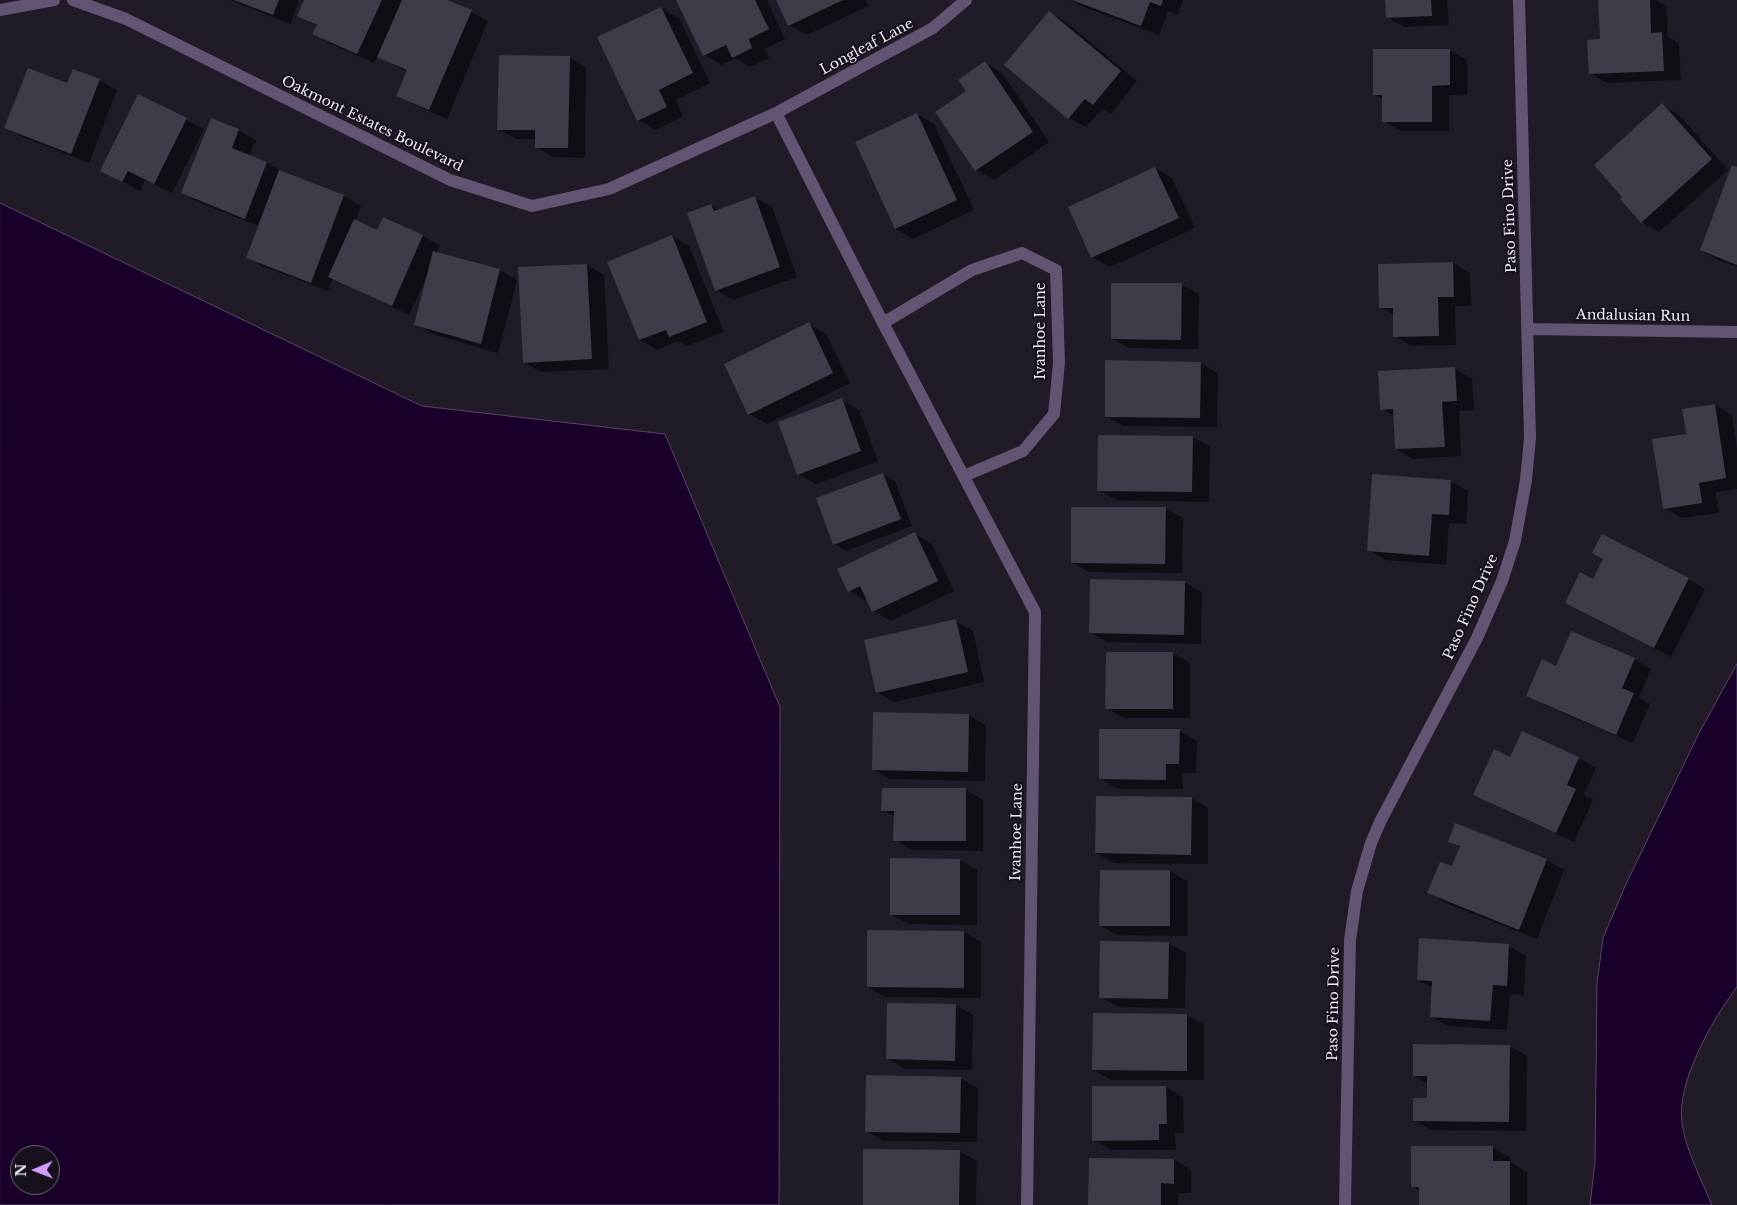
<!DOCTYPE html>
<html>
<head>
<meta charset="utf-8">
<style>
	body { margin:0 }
	#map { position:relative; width:1737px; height:1205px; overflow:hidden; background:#211a27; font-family:"Libre Baskerville",serif }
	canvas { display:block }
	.north { position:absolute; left:10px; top:1145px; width:50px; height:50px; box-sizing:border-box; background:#17111d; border:1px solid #6d6873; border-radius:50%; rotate:269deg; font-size:14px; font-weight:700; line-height:20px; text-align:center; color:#efebf4 }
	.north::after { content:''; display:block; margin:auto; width:18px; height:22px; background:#d29dfd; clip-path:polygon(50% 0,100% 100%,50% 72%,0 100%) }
</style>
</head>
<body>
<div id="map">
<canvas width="1737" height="1205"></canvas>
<div class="north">N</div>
</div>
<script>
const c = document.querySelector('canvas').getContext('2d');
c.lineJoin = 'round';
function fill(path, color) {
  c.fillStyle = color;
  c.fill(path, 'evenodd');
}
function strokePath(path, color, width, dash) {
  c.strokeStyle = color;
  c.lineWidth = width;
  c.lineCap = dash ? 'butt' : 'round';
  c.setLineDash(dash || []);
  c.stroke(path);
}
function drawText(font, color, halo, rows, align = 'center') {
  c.font = font + ' "Libre Baskerville",serif';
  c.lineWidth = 4;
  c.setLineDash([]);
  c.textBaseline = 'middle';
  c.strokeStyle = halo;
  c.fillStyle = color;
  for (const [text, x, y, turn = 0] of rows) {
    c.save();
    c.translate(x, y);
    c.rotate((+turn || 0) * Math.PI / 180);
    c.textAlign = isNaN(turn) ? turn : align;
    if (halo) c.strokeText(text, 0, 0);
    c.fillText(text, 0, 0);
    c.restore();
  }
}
const water = new Path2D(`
	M 0,203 L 422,406 L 665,434 L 780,707 L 779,1205 L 0,1205 ZM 20,1155 L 50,1155 L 50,1185 L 20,1185 Z
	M 1737,664 L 1737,987 C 1713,1018 1676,1083 1682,1123 C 1686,1151 1701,1179 1712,1205 L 1590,1205 L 1595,1162 L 1597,983 L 1603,938 L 1626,884 L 1698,735 Z`);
const shadow = new Path2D(`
	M 231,0 L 299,0 L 291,24 L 239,4 Z
	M 305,0 L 444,0 L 471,12 L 488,21 L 447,119 L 415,105 L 398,95 L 408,72 L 378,56 L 374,63 L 331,44 L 314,34 L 317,26 L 298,16 Z
	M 678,0 L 767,0 L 785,39 L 765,49 L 769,58 L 750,67 L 735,58 L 722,65 L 704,55 Z
	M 778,0 L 866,0 L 868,6 L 807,35 L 789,25 Z
	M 1071,0 L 1183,0 L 1178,15 L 1168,11 L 1159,35 L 1081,6 Z
	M 1386,0 L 1447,0 L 1449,25 L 1404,27 L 1387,17 Z
	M 1600,0 L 1656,0 L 1666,6 L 1668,37 L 1679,43 L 1681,80 L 1607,83 L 1590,73 L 1602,40 Z
	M 661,8 L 679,18 L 710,83 L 676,100 L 683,117 L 655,130 L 638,120 Z
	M 1049,12 L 1066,22 L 1137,81 L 1111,114 L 1102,109 L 1086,127 L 1069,118 Z
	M 1450,50 L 1467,60 L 1467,95 L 1449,95 L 1449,131 L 1401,131 L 1384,121 L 1383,99 L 1374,94 Z
	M 569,57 L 586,67 L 585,158 L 553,157 L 536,147 L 536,139 L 516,139 L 498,129 Z
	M 985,63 L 1002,73 L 1049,142 L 994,180 L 976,170 L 967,91 Z
	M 99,80 L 117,90 L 89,163 L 23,137 L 6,128 L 68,85 Z
	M 139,96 L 204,129 L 172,193 L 145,180 L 140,191 L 119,180 Z
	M 1662,105 L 1679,115 L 1728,170 L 1659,232 L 1642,222 L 1621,199 Z
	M 917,114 L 934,124 L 974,210 L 913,239 L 896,229 Z
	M 238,130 L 256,140 L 249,156 L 267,163 L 285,173 L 344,196 L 361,206 L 355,221 L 378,232 L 383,219 L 423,236 L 440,246 L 437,253 L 500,270 L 517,280 L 498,353 L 433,334 L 416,324 L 427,278 L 426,278 L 409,315 L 333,278 L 328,291 L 264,267 L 247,257 L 259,226 L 200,203 L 182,193 Z
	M 1155,168 L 1172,178 L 1195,228 L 1110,267 L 1092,257 Z
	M 1737,169 L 1737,267 L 1718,260 L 1701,250 Z
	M 754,197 L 772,207 L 797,277 L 733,300 L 716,290 L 711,205 L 719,210 Z
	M 672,236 L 689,246 L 724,332 L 687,346 L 678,341 L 657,350 L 640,340 Z
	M 1453,263 L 1470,273 L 1471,306 L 1455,306 L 1456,345 L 1412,346 L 1395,336 L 1394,315 L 1381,307 Z
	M 587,265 L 604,275 L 609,369 L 541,372 L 524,362 Z
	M 1182,285 L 1199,294 L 1198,349 L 1129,348 L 1112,338 Z
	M 809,324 L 826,334 L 850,383 L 767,424 L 749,414 Z
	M 1200,363 L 1218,373 L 1217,427 L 1123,426 L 1106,416 Z
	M 1455,369 L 1472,379 L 1474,410 L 1459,411 L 1461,456 L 1413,459 L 1396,449 L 1394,416 L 1382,409 Z
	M 842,400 L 859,410 L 878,461 L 816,484 L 798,474 Z
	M 1715,405 L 1732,415 L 1737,449 L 1737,489 L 1715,492 L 1719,513 L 1682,518 L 1664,508 L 1688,435 Z
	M 1099,436 L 1193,437 L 1210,447 L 1209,502 L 1116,500 L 1099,490 Z
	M 883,474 L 895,481 L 912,526 L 846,551 L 834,544 Z
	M 1450,481 L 1468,491 L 1466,524 L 1449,523 L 1446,565 L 1386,560 L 1368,550 Z
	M 1166,508 L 1183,518 L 1182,573 L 1089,572 L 1072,562 Z
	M 915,534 L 932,544 L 954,591 L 891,621 L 873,611 L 868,600 L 866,601 L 849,591 Z
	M 1688,579 L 1705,589 L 1671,657 L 1567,603 L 1594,580 Z
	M 1185,582 L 1202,592 L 1201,644 L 1107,642 L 1090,632 Z
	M 955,621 L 973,631 L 984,682 L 894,702 L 877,692 Z
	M 1173,653 L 1190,663 L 1190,718 L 1124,718 L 1107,708 Z
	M 1634,659 L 1651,669 L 1639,698 L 1650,704 L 1633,743 L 1545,705 L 1528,695 L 1557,667 Z
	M 968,715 L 986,725 L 985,781 L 890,779 L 873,769 Z
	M 1180,731 L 1197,741 L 1196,773 L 1182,773 L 1183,789 L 1118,789 L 1101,779 Z
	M 1522,733 L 1578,758 L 1596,768 L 1584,795 L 1593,800 L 1574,842 L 1492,804 L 1475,794 L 1510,758 Z
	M 966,790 L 983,800 L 983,851 L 912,850 L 895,840 L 895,817 L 883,810 Z
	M 1191,798 L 1208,808 L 1208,864 L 1114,863 L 1096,853 Z
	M 1450,841 L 1546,860 L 1564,870 L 1537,939 L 1446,903 L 1429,893 L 1453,868 L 1461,848 Z
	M 960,860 L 977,870 L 977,925 L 908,924 L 891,914 Z
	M 1170,871 L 1187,881 L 1187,936 L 1117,935 L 1100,925 Z
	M 869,931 L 964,932 L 981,942 L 981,998 L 885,997 L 868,987 Z
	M 1168,943 L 1186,953 L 1185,1008 L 1118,1007 L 1101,997 Z
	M 1509,946 L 1526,956 L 1524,995 L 1510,994 L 1507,1030 L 1448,1026 L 1431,1016 L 1433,988 L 1418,980 Z
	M 956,1005 L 973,1015 L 972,1070 L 905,1069 L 888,1059 Z
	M 1187,1015 L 1204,1025 L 1204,1080 L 1111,1080 L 1093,1070 Z
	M 1510,1046 L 1527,1056 L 1526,1131 L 1431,1130 L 1414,1120 L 1428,1100 L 1428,1084 L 1414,1076 Z
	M 961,1078 L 978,1088 L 977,1142 L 884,1141 L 866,1131 Z
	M 1166,1087 L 1183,1097 L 1184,1133 L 1175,1133 L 1176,1150 L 1111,1150 L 1094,1140 Z
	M 1492,1147 L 1510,1157 L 1510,1162 L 1527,1172 L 1527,1205 L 1420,1205 L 1420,1191 L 1412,1186 Z
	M 959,1151 L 977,1161 L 976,1205 L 864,1205 Z
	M 1091,1159 L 1174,1160 L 1191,1170 L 1191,1193 L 1178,1193 L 1178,1205 L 1090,1205 Z`);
const building = new Path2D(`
	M 234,0 L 279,0 L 273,15 Z
	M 304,0 L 382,0 L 357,54 L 312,34 L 317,25 L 297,16 Z
	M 402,0 L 447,0 L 472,10 L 429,110 L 396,96 L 407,70 L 377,57 Z
	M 676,0 L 755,0 L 769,29 L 749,39 L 752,48 L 732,58 L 726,45 L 703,56 Z
	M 776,0 L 843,0 L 788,26 Z
	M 1072,0 L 1163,0 L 1161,6 L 1150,2 L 1141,26 Z
	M 1385,0 L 1431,0 L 1432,16 L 1386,18 Z
	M 1598,0 L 1650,0 L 1651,33 L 1662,32 L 1664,71 L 1589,74 L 1587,40 L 1600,39 Z
	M 661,7 L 693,73 L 659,90 L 667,107 L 637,121 L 597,37 Z
	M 1049,11 L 1121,71 L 1093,105 L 1085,99 L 1068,119 L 1004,65 Z
	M 1373,49 L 1450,49 L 1450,85 L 1432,86 L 1432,122 L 1382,122 L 1382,95 L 1373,95 Z
	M 499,55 L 570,56 L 568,148 L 535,148 L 535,130 L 497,130 Z
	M 985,61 L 1033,132 L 975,171 L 935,112 L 966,91 L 958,80 Z
	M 28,68 L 67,83 L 73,69 L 100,79 L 71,154 L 4,128 Z
	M 138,94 L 187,118 L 154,184 L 128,171 L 122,182 L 100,171 Z
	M 1662,103 L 1712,159 L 1641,223 L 1620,199 L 1622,197 L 1594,165 Z
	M 917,113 L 957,200 L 895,229 L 855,142 Z
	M 211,118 L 239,129 L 232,148 L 267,162 L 245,219 L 181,193 Z
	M 1732,165 L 1737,167 L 1737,265 L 1700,250 Z
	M 1155,167 L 1179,218 L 1091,258 L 1068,207 Z
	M 279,170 L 344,195 L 311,283 L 246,258 Z
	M 755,196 L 780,267 L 715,291 L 687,213 L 711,204 L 714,211 Z
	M 383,217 L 423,235 L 392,306 L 328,277 L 354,219 L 377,230 Z
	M 672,235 L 707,322 L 669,337 L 666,330 L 639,340 L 607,262 Z
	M 433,251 L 500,269 L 481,344 L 414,325 Z
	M 1453,262 L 1454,297 L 1438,297 L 1439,336 L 1393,337 L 1393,308 L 1379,308 L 1378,264 Z
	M 587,264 L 592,359 L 523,363 L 518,267 Z
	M 1111,283 L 1182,283 L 1181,340 L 1111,339 Z
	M 809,322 L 833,373 L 748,415 L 724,364 Z
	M 1105,360 L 1201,362 L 1200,418 L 1105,417 Z
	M 1455,367 L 1457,401 L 1442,402 L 1445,447 L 1395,449 L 1393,409 L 1380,410 L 1378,371 Z
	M 842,398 L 861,451 L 797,475 L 778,422 Z
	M 1715,404 L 1726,478 L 1699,483 L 1702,503 L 1663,509 L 1652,439 L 1686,434 L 1682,409 Z
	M 1098,435 L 1193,436 L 1192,492 L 1097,491 Z
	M 883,473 L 901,519 L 833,545 L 816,498 Z
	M 1372,474 L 1451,480 L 1449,515 L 1432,514 L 1429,556 L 1367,551 Z
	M 1071,507 L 1166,507 L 1165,564 L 1071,563 Z
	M 915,532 L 938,581 L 872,612 L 860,586 L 848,592 L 837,569 Z
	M 1602,534 L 1689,578 L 1654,648 L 1565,603 L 1580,572 L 1593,579 L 1603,559 L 1592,553 Z
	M 1090,579 L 1185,581 L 1184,635 L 1089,633 Z
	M 956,619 L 968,672 L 876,693 L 864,640 Z
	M 1571,631 L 1635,658 L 1622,688 L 1634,693 L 1616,735 L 1526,696 L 1542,659 L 1556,666 Z
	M 1106,652 L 1173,652 L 1173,709 L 1105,709 Z
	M 873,712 L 969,714 L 968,772 L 872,770 Z
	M 1099,729 L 1180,729 L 1179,764 L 1166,764 L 1166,780 L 1099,779 Z
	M 1522,731 L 1579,757 L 1567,785 L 1576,789 L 1556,833 L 1473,795 L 1494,749 L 1510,757 Z
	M 882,788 L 966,788 L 966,841 L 893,841 L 894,811 L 881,811 Z
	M 1096,796 L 1192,797 L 1191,855 L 1095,853 Z
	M 1455,823 L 1547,859 L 1519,930 L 1427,893 L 1440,862 L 1452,866 L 1460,846 L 1448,842 Z
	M 890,858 L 960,859 L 960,915 L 890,915 Z
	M 1100,870 L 1170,870 L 1170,926 L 1099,926 Z
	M 867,930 L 964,931 L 964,988 L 867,987 Z
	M 1419,938 L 1509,944 L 1507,986 L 1493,985 L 1490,1021 L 1430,1017 L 1432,981 L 1417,980 Z
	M 1100,941 L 1169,942 L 1168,999 L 1099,998 Z
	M 887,1003 L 956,1004 L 955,1061 L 886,1059 Z
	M 1093,1013 L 1187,1014 L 1187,1071 L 1092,1070 Z
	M 1413,1044 L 1510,1045 L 1509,1122 L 1413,1121 L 1413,1098 L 1427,1098 L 1427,1076 L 1413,1076 Z
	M 866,1075 L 961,1077 L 960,1133 L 865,1132 Z
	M 1092,1086 L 1166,1086 L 1167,1124 L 1159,1124 L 1159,1140 L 1092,1141 Z
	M 1411,1146 L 1493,1146 L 1493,1161 L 1510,1161 L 1510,1205 L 1419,1205 L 1419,1187 L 1411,1187 Z
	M 863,1149 L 960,1150 L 959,1205 L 863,1205 Z
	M 1089,1158 L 1174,1159 L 1174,1184 L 1161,1183 L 1161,1205 L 1088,1205 Z`);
const minor = new Path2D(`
	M 73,0 L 126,19 L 450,180 L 532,206 L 609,189 L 776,113 L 933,28 L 966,0
	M 0,10 L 54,0
	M 776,113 L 883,323 L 1035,612 L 1027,1205
	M 883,323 L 972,270 L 1022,253 L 1056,270 L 1059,363 L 1054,414 L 1023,451 L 964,476
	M 1528,329 L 1737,332
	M 1345,1205 L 1350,940 L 1357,891 L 1371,843 L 1381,820 L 1477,638 L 1502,581 L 1515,541 L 1526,480 L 1530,438 L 1519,0`);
const streetNames = [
	["Longleaf Lane",867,47,-28],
	["Oakmont Estates Boulevard",372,124,26],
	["Paso Fino Drive",1510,216,-92],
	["Andalusian Run",1633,316,1],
	["Ivanhoe Lane",1041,331,-90],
	["Paso Fino Drive",1471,607,-66],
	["Ivanhoe Lane",1017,832,-89],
	["Paso Fino Drive",1334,1004,-89]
];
fill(water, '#19002a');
strokePath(water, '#594667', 1);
fill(shadow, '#0007');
fill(building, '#413a48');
strokePath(minor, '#645473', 12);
drawText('14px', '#efebf4', '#17111d', streetNames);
</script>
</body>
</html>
